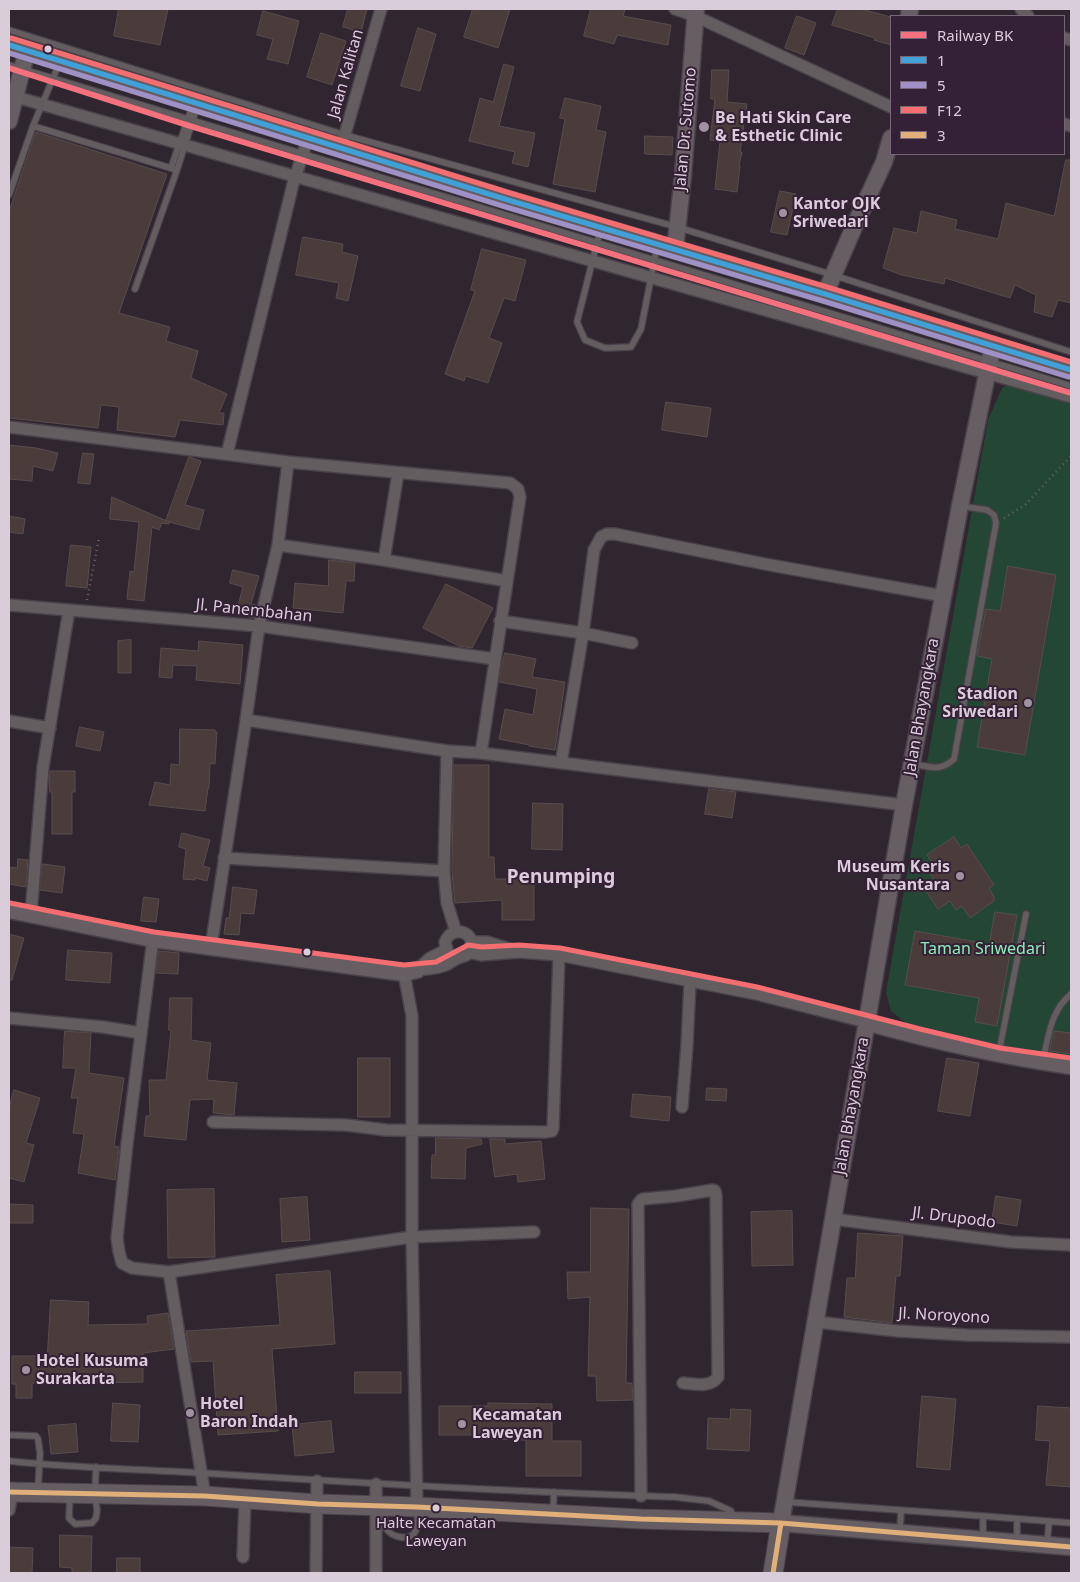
<!DOCTYPE html>
<html>
<head>
<meta charset="utf-8">
<style>
	body { margin:0 }
	#map { position:relative; width:1080px; height:1582px; overflow:hidden; background:#302630; font-family:"Noto Sans",sans-serif }
	canvas { display:block }
	.frame { position:absolute; inset:0; border:10px solid #dacdda; pointer-events:none }
	.legend { position:absolute; left:890px; top:15px; width:175px; height:140px; box-sizing:border-box; background:#352135; border:1px solid #767; margin:0; padding:6px 9px; list-style:none; font-size:15px; color:#dacdda }
	.legend li { display:flex; align-items:center; gap:10px; height:25px }
	.legend b { width:25px; border:1px solid #767 }
</style>
</head>
<body>
<div id="map">
<canvas width="1080" height="1582"></canvas>
<div class="frame"></div>
<ul class="legend">
<li><b style="height:6px;background:#f5717d"></b>Railway BK</li>
<li><b style="height:6px;background:#40a1d9"></b>1</li>
<li><b style="height:6px;background:#9f91c5"></b>5</li>
<li><b style="height:6px;background:#f46e71"></b>F12</li>
<li><b style="height:6px;background:#e1af79"></b>3</li>
</ul>
</div>
<script>
const c = document.querySelector('canvas').getContext('2d');
c.lineJoin = 'round';
function fill(path, color) {
  c.fillStyle = color;
  c.fill(path, 'evenodd');
}
function strokePath(path, color, width, dash) {
  c.strokeStyle = color;
  c.lineWidth = width;
  c.lineCap = dash ? 'butt' : 'round';
  c.setLineDash(dash || []);
  c.stroke(path);
}
function drawText(font, color, halo, rows, align = 'center') {
  c.font = font + ' "Noto Sans",sans-serif';
  c.lineWidth = 4;
  c.setLineDash([]);
  c.textBaseline = 'middle';
  c.strokeStyle = halo;
  c.fillStyle = color;
  for (const [text, x, y, turn = 0] of rows) {
    c.save();
    c.translate(x, y);
    c.rotate((+turn || 0) * Math.PI / 180);
    c.textAlign = isNaN(turn) ? turn : align;
    if (halo) c.strokeText(text, 0, 0);
    c.fillText(text, 0, 0);
    c.restore();
  }
}
const green = new Path2D(`
	M 1009,384 L 1071,403 L 1071,1056 L 1019,1050 L 906,1023 L 891,1011 L 886,992 L 988,420 L 1002,388 Z`);
const building = new Path2D(`
	M 119,9 L 168,9 L 160,45 L 114,36 Z
	M 348,9 L 367,9 L 361,32 L 343,27 Z
	M 473,9 L 510,9 L 498,48 L 464,37 Z
	M 591,9 L 625,9 L 623,16 L 671,25 L 668,45 L 617,35 L 614,44 L 584,36 Z
	M 838,9 L 861,9 L 891,17 L 891,45 L 874,40 L 875,38 L 832,25 Z
	M 263,11 L 299,21 L 288,64 L 267,59 L 273,39 L 257,35 Z
	M 797,16 L 816,23 L 804,55 L 785,48 Z
	M 418,28 L 436,34 L 420,91 L 401,86 Z
	M 321,33 L 346,41 L 332,85 L 307,77 Z
	M 504,64 L 514,67 L 499,126 L 535,133 L 528,167 L 512,163 L 515,152 L 469,141 L 480,98 L 493,102 Z
	M 712,70 L 729,70 L 727,102 L 747,104 L 740,152 L 742,152 L 739,166 L 740,166 L 737,192 L 715,189 L 720,141 L 710,140 L 715,99 L 711,99 Z
	M 565,98 L 601,106 L 596,130 L 606,132 L 595,192 L 553,184 L 565,119 L 560,118 Z
	M 36,132 L 167,174 L 119,313 L 170,327 L 166,341 L 198,351 L 191,378 L 227,394 L 219,413 L 224,413 L 223,425 L 180,420 L 175,437 L 117,430 L 119,407 L 101,405 L 98,428 L 9,418 L 9,212 Z
	M 645,136 L 673,137 L 672,155 L 645,154 Z
	M 1066,160 L 1071,160 L 1071,303 L 1058,300 L 1052,317 L 1034,312 L 1036,295 L 1015,285 L 1010,298 L 945,278 L 944,284 L 902,275 L 883,268 L 894,228 L 917,233 L 921,211 L 957,220 L 955,229 L 998,239 L 1006,203 L 1054,216 Z
	M 780,191 L 796,194 L 787,235 L 771,232 Z
	M 303,237 L 343,244 L 342,252 L 358,256 L 348,301 L 336,298 L 339,283 L 296,275 Z
	M 482,249 L 526,260 L 515,301 L 504,298 L 489,338 L 502,343 L 488,383 L 466,376 L 464,381 L 445,374 L 475,291 L 471,290 Z
	M 666,402 L 711,408 L 707,437 L 662,430 Z
	M 9,445 L 36,448 L 58,453 L 53,471 L 33,466 L 32,481 L 9,479 Z
	M 83,453 L 94,454 L 90,484 L 78,483 Z
	M 189,457 L 201,461 L 185,505 L 204,510 L 199,530 L 166,521 Z
	M 112,497 L 169,522 L 169,524 L 162,523 L 159,530 L 152,527 L 144,601 L 127,599 L 130,571 L 134,572 L 139,522 L 110,519 Z
	M 9,516 L 25,519 L 23,534 L 9,532 Z
	M 71,545 L 91,547 L 87,588 L 66,586 Z
	M 329,560 L 355,563 L 354,581 L 346,581 L 343,613 L 293,608 L 295,583 L 328,586 Z
	M 1008,566 L 1056,575 L 1025,755 L 977,747 L 992,659 L 977,656 L 986,609 L 1000,611 Z
	M 233,570 L 259,576 L 251,604 L 256,605 L 253,618 L 236,613 L 243,587 L 230,583 Z
	M 446,584 L 493,608 L 472,648 L 459,646 L 423,628 Z
	M 131,640 L 131,673 L 118,673 L 118,641 Z
	M 199,641 L 243,645 L 240,684 L 196,680 L 197,666 L 173,665 L 172,678 L 159,677 L 161,648 L 198,651 Z
	M 505,653 L 536,659 L 532,677 L 565,682 L 555,750 L 529,746 L 529,745 L 499,739 L 505,709 L 533,715 L 537,689 L 499,682 Z
	M 80,727 L 104,732 L 100,751 L 76,746 Z
	M 180,729 L 215,730 L 215,732 L 217,732 L 215,764 L 210,763 L 209,788 L 208,788 L 205,811 L 149,805 L 155,782 L 170,785 L 171,764 L 179,765 Z
	M 454,765 L 489,765 L 489,857 L 494,857 L 495,879 L 534,879 L 534,920 L 502,920 L 502,900 L 455,903 L 452,871 Z
	M 50,771 L 75,771 L 75,792 L 72,792 L 72,834 L 52,834 L 52,792 L 50,792 Z
	M 709,789 L 736,792 L 732,818 L 705,814 Z
	M 533,803 L 563,804 L 562,850 L 532,849 Z
	M 182,833 L 210,840 L 203,866 L 210,868 L 207,881 L 195,878 L 195,880 L 183,879 L 186,849 L 179,847 Z
	M 954,837 L 961,848 L 967,844 L 994,885 L 989,888 L 994,897 L 994,901 L 970,918 L 962,906 L 956,910 L 950,901 L 938,909 L 924,888 L 935,881 L 928,870 L 934,866 L 927,855 Z
	M 18,859 L 28,860 L 26,887 L 9,884 L 9,867 L 17,868 Z
	M 43,864 L 65,867 L 62,893 L 40,890 Z
	M 233,887 L 257,890 L 254,914 L 241,913 L 239,935 L 224,934 L 226,918 L 229,918 Z
	M 144,897 L 159,899 L 156,922 L 141,921 Z
	M 995,912 L 1017,915 L 997,1026 L 975,1022 L 979,998 L 905,985 L 915,931 L 989,944 Z
	M 9,934 L 24,938 L 12,980 L 9,980 Z
	M 68,950 L 112,953 L 110,983 L 66,980 Z
	M 159,951 L 179,953 L 178,974 L 156,973 Z
	M 170,998 L 192,998 L 191,1040 L 211,1043 L 207,1080 L 237,1083 L 234,1115 L 213,1113 L 214,1099 L 190,1100 L 186,1140 L 144,1136 L 146,1116 L 150,1116 L 149,1080 L 166,1080 L 171,1030 L 169,1030 Z
	M 65,1031 L 91,1033 L 89,1073 L 124,1078 L 114,1146 L 119,1147 L 115,1180 L 78,1173 L 84,1134 L 73,1133 L 78,1098 L 71,1098 L 76,1068 L 63,1068 Z
	M 1054,1031 L 1071,1033 L 1071,1054 L 1050,1051 Z
	M 358,1058 L 390,1058 L 390,1117 L 358,1117 Z
	M 947,1058 L 979,1063 L 970,1116 L 938,1111 Z
	M 707,1088 L 727,1089 L 726,1101 L 706,1100 Z
	M 14,1090 L 40,1098 L 26,1143 L 34,1145 L 24,1182 L 9,1178 L 9,1109 Z
	M 633,1094 L 671,1097 L 669,1121 L 631,1117 Z
	M 436,1138 L 481,1139 L 482,1144 L 466,1148 L 465,1179 L 431,1178 L 432,1155 L 435,1155 Z
	M 490,1139 L 505,1139 L 505,1144 L 541,1141 L 545,1179 L 518,1182 L 517,1174 L 495,1177 Z
	M 214,1189 L 215,1257 L 168,1258 L 167,1190 Z
	M 996,1196 L 1021,1200 L 1017,1226 L 992,1222 Z
	M 307,1197 L 310,1240 L 282,1242 L 280,1199 Z
	M 9,1204 L 33,1205 L 33,1223 L 9,1223 Z
	M 591,1208 L 629,1209 L 626,1383 L 632,1383 L 633,1400 L 597,1401 L 596,1376 L 588,1376 L 590,1297 L 568,1299 L 567,1272 L 590,1272 Z
	M 792,1211 L 793,1265 L 752,1266 L 751,1212 Z
	M 858,1233 L 903,1236 L 900,1276 L 896,1276 L 892,1323 L 844,1317 L 847,1278 L 855,1278 Z
	M 330,1271 L 335,1344 L 272,1349 L 278,1431 L 218,1435 L 213,1361 L 191,1362 L 186,1331 L 280,1325 L 276,1275 Z
	M 51,1300 L 89,1302 L 88,1325 L 148,1324 L 147,1316 L 168,1313 L 174,1349 L 143,1353 L 143,1382 L 93,1383 L 40,1379 L 40,1383 L 32,1383 L 32,1398 L 16,1398 L 16,1384 L 12,1384 L 12,1356 L 47,1356 Z
	M 355,1372 L 401,1372 L 401,1393 L 355,1393 Z
	M 922,1396 L 956,1399 L 950,1470 L 917,1467 Z
	M 113,1403 L 140,1405 L 138,1442 L 111,1441 Z
	M 488,1403 L 552,1404 L 552,1441 L 581,1441 L 581,1476 L 526,1476 L 526,1440 L 487,1439 L 487,1435 L 439,1435 L 439,1406 L 488,1406 Z
	M 1038,1406 L 1071,1408 L 1071,1487 L 1046,1485 L 1050,1441 L 1036,1440 Z
	M 731,1409 L 751,1410 L 749,1451 L 707,1449 L 708,1418 L 730,1419 Z
	M 331,1421 L 334,1452 L 295,1456 L 292,1425 Z
	M 76,1424 L 78,1452 L 51,1454 L 48,1426 Z
	M 60,1535 L 92,1536 L 91,1573 L 72,1573 L 72,1568 L 60,1567 Z
	M 9,1547 L 33,1548 L 32,1573 L 9,1573 Z
	M 117,1558 L 140,1558 L 140,1573 L 117,1573 Z`);
const path = new Path2D(`
	M 1004,518 L 1025,505 L 1071,456
	M 87,600 L 99,538`);
const lane = new Path2D(`
	M 9,30 L 345,135 L 677,227 L 833,275 L 1071,352
	M 9,65 L 1071,386
	M 33,126 L 177,170
	M 171,168 L 193,104
	M 9,195 L 33,126 L 59,64
	M 600,231 L 577,322 L 585,340 L 605,348 L 631,347 L 641,329 L 657,247
	M 135,289 L 177,170 L 197,107
	M 914,764 C 931,767 940,772 954,759 L 996,523 L 994,515 L 987,510 L 961,506
	M 999,1052 L 1026,914
	M 1043,1061 C 1048,1037 1051,1010 1071,994
	M 9,1435 L 36,1436 L 38,1439 L 40,1453 L 38,1490
	M 9,1461 C 73,1468 137,1469 202,1473 C 359,1483 517,1492 675,1497 L 709,1501 L 731,1511 L 732,1518
	M 70,1495 L 69,1518 L 75,1524 L 92,1523 L 96,1518 L 97,1510 L 95,1493 L 96,1467
	M 787,1502 L 983,1516 L 1071,1523
	M 385,1508 C 385,1514 383,1522 386,1528 C 391,1538 412,1542 416,1530 C 419,1524 417,1516 417,1510
	M 553,1513 L 554,1492
	M 900,1531 L 901,1511
	M 983,1538 L 983,1516
	M 1017,1542 L 1017,1519
	M 1047,1544 L 1049,1522`);
const street = new Path2D(`
	M 675,9 L 695,16 L 891,107
	M 1021,9 L 1028,16
	M 1064,38 L 1071,40
	M 9,95 L 1071,397
	M 1064,124 L 1071,126
	M 341,148 L 381,9
	M 9,427 L 288,462 L 510,483 L 518,489 L 520,497 L 481,753
	M 227,454 L 293,184 L 308,138
	M 278,545 L 384,560 L 507,581
	M 384,560 L 398,473
	M 9,605 L 259,626 L 495,659
	M 500,621 L 583,633 L 632,643
	M 246,720 L 447,751 L 481,753 L 904,805
	M 9,721 L 50,728
	M 447,751 L 444,871 L 447,903 L 456,932
	M 561,763 L 583,633 L 594,550 L 601,537 L 607,534 L 615,534 L 770,565 L 943,596
	M 224,858 L 444,871
	M 31,914 L 43,767 L 69,610
	M 153,939 L 127,1144 L 117,1238 L 119,1252 L 122,1263 L 132,1268 L 169,1272 L 412,1237 L 534,1232
	M 471,942 L 487,942 L 513,950
	M 211,947 L 246,720 L 259,626 L 278,545 L 288,462
	M 469,952 L 481,955 L 519,952 L 559,955 L 756,994 L 866,1022
	M 417,970 C 428,969 438,969 448,964 C 451,962 455,959 458,958 C 464,956 468,956 471,950 C 477,933 453,923 445,942 L 448,953 L 457,958
	M 417,970 L 430,958 L 446,950
	M 404,973 L 412,1016 L 412,1237 L 417,1507
	M 9,1018 L 103,1027 L 141,1033
	M 682,1107 L 687,1045 L 690,982
	M 213,1122 L 346,1125 L 386,1130 L 545,1132 L 552,1131 L 553,1128 L 559,955
	M 833,1219 L 1011,1242 L 1071,1245
	M 169,1272 L 205,1496
	M 816,1322 L 898,1331 L 966,1335 L 1071,1337
	M 641,1496 L 638,1204 L 641,1200 L 643,1199 L 676,1196 L 713,1190 L 715,1191 L 716,1195 L 718,1377 C 710,1388 695,1384 683,1383
	M 9,1510 L 12,1492
	M 243,1557 L 245,1499
	M 316,1573 L 317,1481
	M 376,1573 L 376,1484`);
const secondary = new Path2D(`
	M 909,16 L 910,9
	M 9,121 L 27,50
	M 675,250 L 683,175 L 696,9
	M 825,294 L 854,227 L 884,162 L 891,138
	M 993,345 L 960,506 L 904,805 L 781,1523 L 1071,1547
	M 9,910 L 153,939 L 404,973 L 417,970
	M 866,1022 C 934,1041 1002,1056 1071,1066`);
const primary = new Path2D(`
	M 9,45 L 508,200 L 825,294 L 1071,370
	M 9,1492 L 205,1496 L 318,1504 L 417,1507 L 641,1519 L 781,1523 L 773,1573`);
const bus1 = new Path2D(`
	M 9,45 L 508,200 L 825,294 L 1071,370`);
const bus2 = new Path2D(`
	M 9,53 L 506,207 L 823,301 L 1069,377`);
const bus3 = new Path2D(`
	M 11,38 L 510,193 L 827,287 L 1071,362
	M 10,903 L 154,932 L 404,965 L 436,962 L 468,945 L 482,947 L 519,945 L 560,948 L 757,987 L 920,1029 L 1000,1048 L 1071,1058`);
const bus4 = new Path2D(`
	M 9,1492 L 205,1496 L 318,1504 L 417,1507 L 641,1519 L 781,1523 L 1071,1547
	M 773,1573 L 781,1523`);
const rail1 = new Path2D(`
	M 9,68 L 190,126 L 1071,393`);
const markers = [
	[48,49,4.5,"#dacdda"],
	[704,127,6,"#9e939e"],
	[783,213,5,"#9e939e"],
	[1028,703,5,"#9e939e"],
	[960,876,5,"#9e939e"],
	[307,952,4.5,"#dacdda"],
	[26,1370,5,"#9e939e"],
	[190,1413,5,"#9e939e"],
	[462,1424,5,"#9e939e"],
	[436,1508,4.5,"#dacdda"]
];
const busNames = [
	["Halte Kecamatan",436,1524],
	["Laweyan",436,1542]
];
const streetNames = [
	["Jalan Kalitan",346,74,-74],
	["Jalan Dr. Sutomo",686,129,-85],
	["Jl. Panembahan",254,611,6],
	["Jalan Bhayangkara",922,707,-80],
	["Jalan Bhayangkara",852,1106,-80],
	["Jl. Drupodo",954,1218,7],
	["Jl. Noroyono",944,1316,3]
];
const poiNames = [
	["Be Hati Skin Care",715,118],
	["& Esthetic Clinic",715,136],
	["Kantor OJK",793,204],
	["Sriwedari",793,222],
	["Stadion",1018,694,"right"],
	["Sriwedari",1018,712,"right"],
	["Museum Keris",950,867,"right"],
	["Nusantara",950,885,"right"],
	["Hotel Kusuma",36,1361],
	["Surakarta",36,1379],
	["Hotel",200,1404],
	["Baron Indah",200,1422],
	["Kecamatan",472,1415],
	["Laweyan",472,1433]
];
const parkNames = [
	["Taman Sriwedari",983,949]
];
const quarterNames = [
	["Penumping",561,878]
];
fill(green, '#244635');
fill(building, '#4a3c3a');
strokePath(building, '#574d4e', 1);
strokePath(lane, '#4a424a', 8);
strokePath(street, '#4a424a', 14);
strokePath(secondary, '#4a424a', 19);
strokePath(primary, '#4a424a', 21);
strokePath(path, '#696266', 2.5, [1, 4]);
strokePath(lane, '#645d60', 5.5);
strokePath(street, '#645d60', 11);
strokePath(secondary, '#675e63', 16);
strokePath(primary, '#665d63', 19);
strokePath(bus1, '#40a1d9', 5);
strokePath(bus2, '#9f91c5', 5);
strokePath(bus3, '#f46e71', 5);
strokePath(bus4, '#e1af79', 5);
strokePath(rail1, '#f5717d', 6);
for (const [x, y, r, color] of markers) {
  const dot = new Path2D();
  dot.arc(x, y, r, 0, 2 * Math.PI);
  c.fillStyle = color;
  c.fill(dot);
  strokePath(dot, '#352135', 2);
}
drawText('15px', '#dacdda', '#352135', busNames);
drawText('16px', '#dacdda', '#352135', streetNames);
drawText('bold 16px', '#dacdda', '#352135', poiNames, 'left');
drawText('16px', '#8beeb9', '#352135', parkNames);
drawText('bold 19px', '#dacdda', '#352135', quarterNames);
</script>
</body>
</html>
